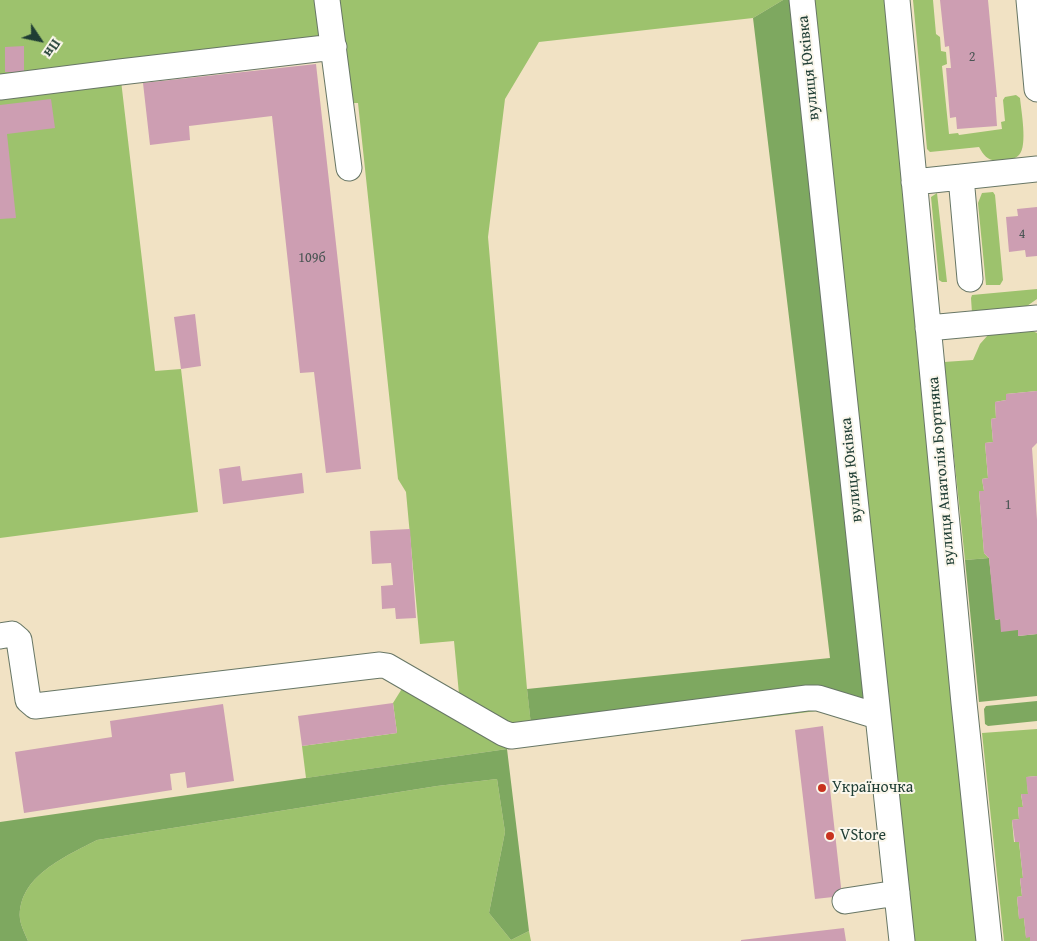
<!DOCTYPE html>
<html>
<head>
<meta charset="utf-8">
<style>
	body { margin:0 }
	#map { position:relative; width:1037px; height:941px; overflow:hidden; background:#f1e2c4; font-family:"Gentium Book Plus",serif }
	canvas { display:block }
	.north { position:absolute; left:15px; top:15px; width:50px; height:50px; -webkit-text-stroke:4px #fbf7ec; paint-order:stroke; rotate:124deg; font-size:14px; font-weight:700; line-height:20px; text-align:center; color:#1f3d34 }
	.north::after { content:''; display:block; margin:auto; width:18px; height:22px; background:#1f3d34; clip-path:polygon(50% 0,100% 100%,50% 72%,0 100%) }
</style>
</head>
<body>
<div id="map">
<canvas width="1037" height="941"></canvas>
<div class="north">Пн</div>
</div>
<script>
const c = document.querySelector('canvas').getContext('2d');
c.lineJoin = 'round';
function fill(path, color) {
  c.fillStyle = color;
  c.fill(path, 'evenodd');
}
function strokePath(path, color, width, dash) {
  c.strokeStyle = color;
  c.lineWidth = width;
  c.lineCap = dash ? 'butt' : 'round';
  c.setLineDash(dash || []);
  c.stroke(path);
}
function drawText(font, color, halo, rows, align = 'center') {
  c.font = font + ' "Gentium Book Plus",serif';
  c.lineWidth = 4;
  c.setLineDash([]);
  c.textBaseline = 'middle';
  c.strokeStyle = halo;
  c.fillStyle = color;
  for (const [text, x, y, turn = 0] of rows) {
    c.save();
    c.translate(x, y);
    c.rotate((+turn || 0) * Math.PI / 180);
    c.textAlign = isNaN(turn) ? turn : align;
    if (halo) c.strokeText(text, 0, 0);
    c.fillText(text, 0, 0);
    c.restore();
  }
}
const green = new Path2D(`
	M 0,0 L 783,0 L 753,18 L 539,42 L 505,99 L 488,237 L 527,689 L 532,733 L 807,698 L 825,710 L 507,749 L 306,778 L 302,746 L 397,733 L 393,703 L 408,679 L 459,694 L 454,641 L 420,644 L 406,492 L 398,479 L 358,103 L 341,103 L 334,48 L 120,72 L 155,371 L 181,369 L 198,512 L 0,538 Z
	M 802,0 L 897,0 L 989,941 L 902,941 Z
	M 913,0 L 933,0 L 936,34 L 940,37 L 941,51 L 946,52 L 947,64 L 942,66 L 949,134 L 958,133 L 959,135 L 1002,129 L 1001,122 L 1005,121 L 1003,100 L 1005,97 L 1016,95 L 1020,98 C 1021,110 1028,146 1019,155 C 1014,160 1006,160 1000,160 C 989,162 984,156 979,147 L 930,152 L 927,149 Z
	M 993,192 L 995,195 L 1003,280 L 1000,285 L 986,285 L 978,203 L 982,193 Z
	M 937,193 L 947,282 L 942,282 L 939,280 L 931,197 Z
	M 1037,289 L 1037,299 L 1027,306 L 972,313 L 971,298 L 972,295 Z
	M 1030,330 L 1037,333 L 1037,391 L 1006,394 L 1006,400 L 995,402 L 996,418 L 991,419 L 993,442 L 985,443 L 988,478 L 982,479 L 984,491 L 979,491 L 984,553 L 989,558 L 965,560 L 944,362 L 973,360 L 980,344 L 988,335 Z
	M 1037,729 L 1037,776 L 1027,777 L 1028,794 L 1021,794 L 1023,807 L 1018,808 L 1019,819 L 1012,820 L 1014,842 L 1019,842 L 1023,878 L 1020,879 L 1022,896 L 1017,897 L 1019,918 L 1024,918 L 1026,937 L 1030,937 L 1030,941 L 1004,941 L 982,733 Z
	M 497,779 L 505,832 L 489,913 L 511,940 L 529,931 L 531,941 L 28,941 C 25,934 21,926 20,919 C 17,876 67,856 97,840 L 437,786 Z`);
const forest = new Path2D(`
	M 783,0 L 802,0 L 877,716 L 818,698 L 532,734 L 527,689 L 830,658 L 753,18 Z
	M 989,558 L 996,620 L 1000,619 L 1018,630 L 1018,636 L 1037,634 L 1037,696 L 979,702 L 965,560 Z
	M 1037,701 L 1037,721 L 988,726 L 985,724 L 984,709 L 986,706 Z
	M 507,749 L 529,931 L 511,940 L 489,913 L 505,832 L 497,779 L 437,786 L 97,840 C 67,856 17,876 20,919 C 21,926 25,934 28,941 L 0,941 L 0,822 Z`);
const building = new Path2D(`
	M 940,0 L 988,0 L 997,97 L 995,97 L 997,126 L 957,129 L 956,117 L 950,118 L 946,68 L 951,68 L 949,46 L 945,47 Z
	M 24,46 L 24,72 L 5,72 L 5,47 Z
	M 316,64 L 361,469 L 326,473 L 314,372 L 300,373 L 272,116 L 189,126 L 190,140 L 150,145 L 143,83 Z
	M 51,99 L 55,128 L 7,134 L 16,218 L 0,219 L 0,105 Z
	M 1037,207 L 1037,256 L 1026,257 L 1025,250 L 1009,252 L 1006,217 L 1018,216 L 1017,209 Z
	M 195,314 L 201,366 L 181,369 L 174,317 Z
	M 1037,391 L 1037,443 L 1032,448 L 1037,520 L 1037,634 L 1018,636 L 1018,630 L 1001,632 L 1000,619 L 995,620 L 989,558 L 984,553 L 979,491 L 984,491 L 982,479 L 988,478 L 985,443 L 993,442 L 991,419 L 996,418 L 995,402 L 1006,400 L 1006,394 Z
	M 240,466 L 242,481 L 302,473 L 304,493 L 223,504 L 219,469 Z
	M 410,529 L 416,618 L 396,619 L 395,608 L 382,609 L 381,586 L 393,585 L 391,563 L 372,564 L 370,531 Z
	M 393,703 L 397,733 L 302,746 L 298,716 Z
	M 223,704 L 234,781 L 187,788 L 185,772 L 170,774 L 172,790 L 24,813 L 15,752 L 112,737 L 110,721 Z
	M 823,726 L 842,896 L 815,899 L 795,730 Z
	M 1037,776 L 1037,941 L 1030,941 L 1030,937 L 1026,938 L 1024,918 L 1019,919 L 1017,897 L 1022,896 L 1020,878 L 1023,878 L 1019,842 L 1015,842 L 1012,820 L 1019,819 L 1018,807 L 1023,807 L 1021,794 L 1028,794 L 1026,777 Z
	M 844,928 L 846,941 L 741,941 L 741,940 Z`);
const minor = new Path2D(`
	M 327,0 L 349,168
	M 802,0 L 902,941
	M 897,0 L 964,703 L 989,941
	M 1029,0 L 1037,89
	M 0,87 L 120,72 L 334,47
	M 961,177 L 970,279
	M 914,182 L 1037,169
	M 928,328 L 1037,318
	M 0,636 L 12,634 L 19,640 L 28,700 L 35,706 L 380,665 L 387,666 L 503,733 L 511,736 L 807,698 L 818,698 L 877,716
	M 845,901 L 897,893`);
const markers = [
	[822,788,5,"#c8321e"],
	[830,836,5,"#c8321e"]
];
const numberNames = [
	["2",972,57],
	["4",1022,234],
	["109б",312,258],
	["1",1008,505]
];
const streetNames = [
	["вулиця Юківка",809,68,-96],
	["вулиця Юківка",852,470,-96],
	["вулиця Анатолія Бортняка",942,471,-95]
];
const poiNames = [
	["Україночка",832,788],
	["VStore",840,836]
];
fill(green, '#9dc26d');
fill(forest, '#7ea860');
fill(building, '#cd9eb2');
strokePath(minor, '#687766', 27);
strokePath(minor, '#fff', 25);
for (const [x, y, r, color] of markers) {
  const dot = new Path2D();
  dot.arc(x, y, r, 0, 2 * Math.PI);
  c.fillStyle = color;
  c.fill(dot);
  strokePath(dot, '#fbf7ec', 2);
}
drawText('14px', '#4a5554', null, numberNames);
drawText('16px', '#1f3d34', '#fbf7ec', streetNames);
drawText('16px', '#1f3d34', '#fbf7ec', poiNames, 'left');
</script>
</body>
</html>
